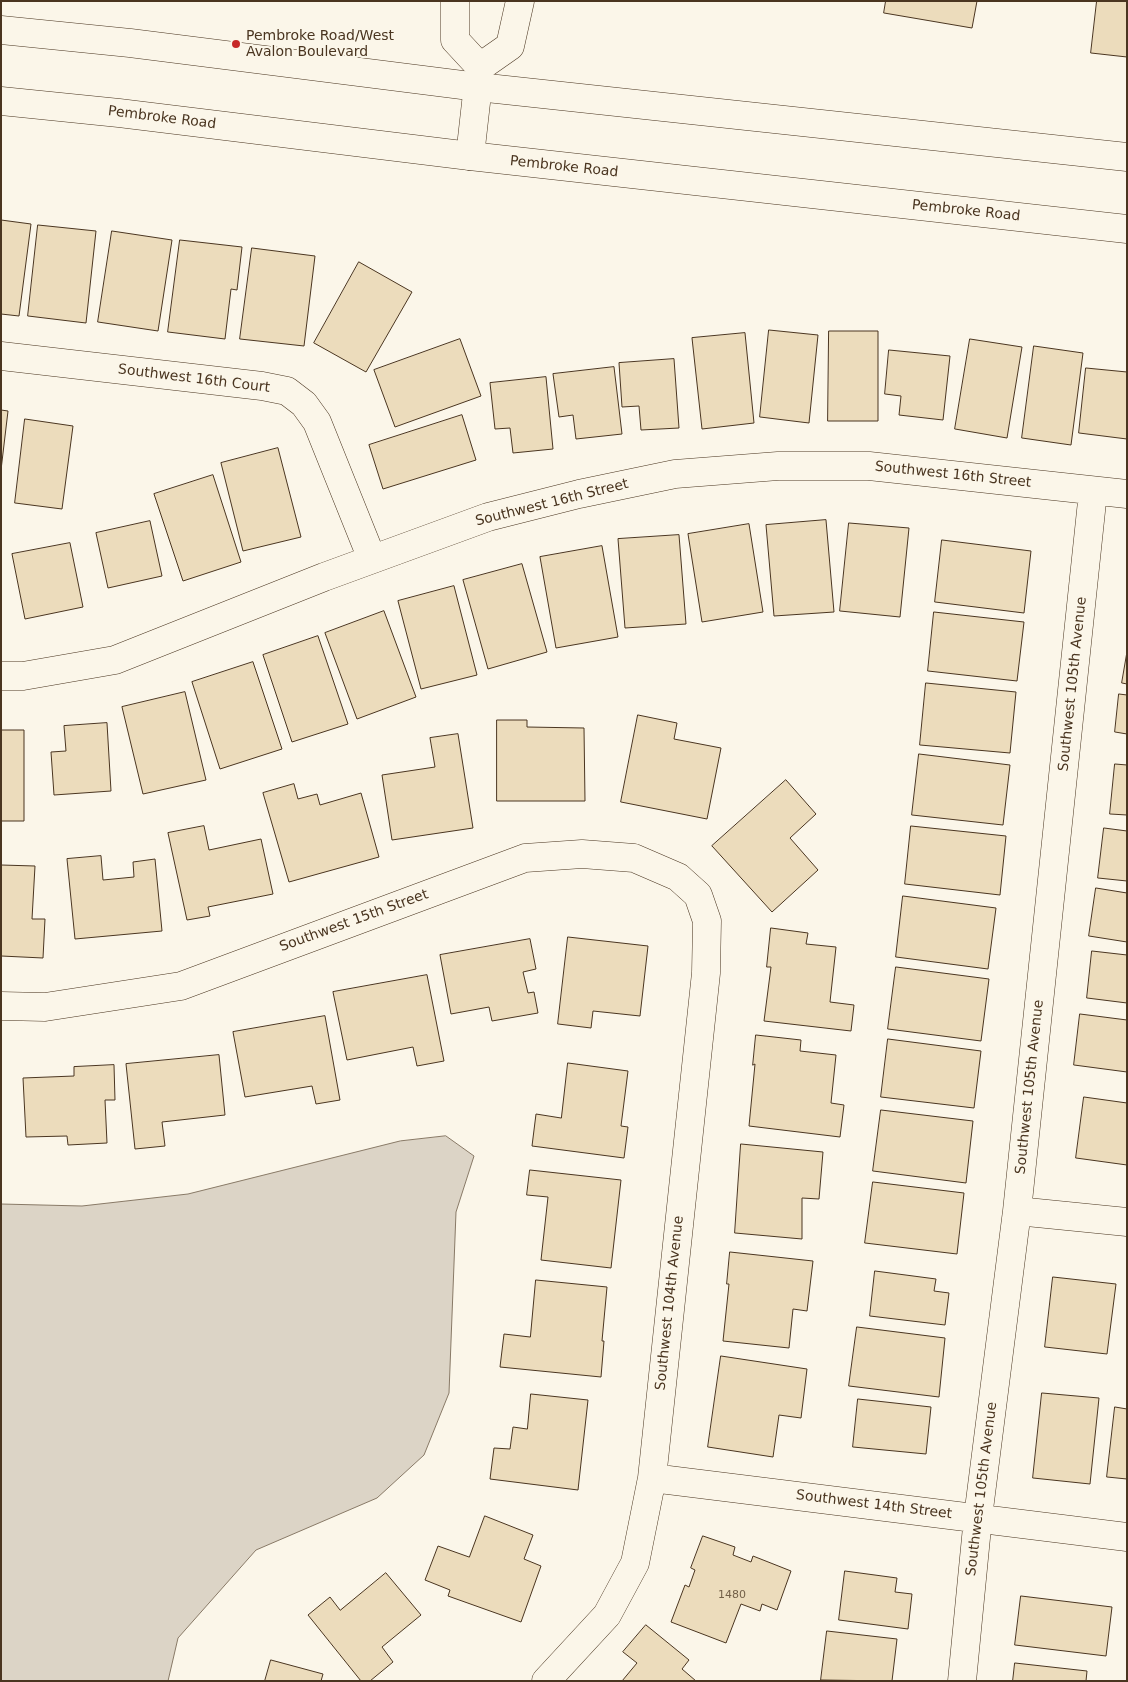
<!DOCTYPE html>
<html>
<head>
<meta charset="utf-8">
<style>
	body { margin:0 }
	#map { position:relative; width:1128px; height:1682px; overflow:hidden; background:#fbf6e9; font-family:"DejaVu Sans",sans-serif }
	canvas { display:block }
	.frame { position:absolute; inset:0; border:2px solid #4a3520; pointer-events:none }
</style>
</head>
<body>
<div id="map">
<canvas width="1128" height="1682"></canvas>
<div class="frame"></div>
</div>
<script>
const c = document.querySelector('canvas').getContext('2d');
c.lineJoin = 'round';
function fill(path, color) {
  c.fillStyle = color;
  c.fill(path, 'evenodd');
}
function strokePath(path, color, width, dash) {
  c.strokeStyle = color;
  c.lineWidth = width;
  c.lineCap = dash ? 'butt' : 'round';
  c.setLineDash(dash || []);
  c.stroke(path);
}
function drawText(font, color, halo, rows, align = 'center') {
  c.font = font + ' "DejaVu Sans",sans-serif';
  c.lineWidth = 4;
  c.setLineDash([]);
  c.textBaseline = 'middle';
  c.strokeStyle = halo;
  c.fillStyle = color;
  for (const [text, x, y, turn = 0] of rows) {
    c.save();
    c.translate(x, y);
    c.rotate((+turn || 0) * Math.PI / 180);
    c.textAlign = isNaN(turn) ? turn : align;
    if (halo) c.strokeText(text, 0, 0);
    c.fillText(text, 0, 0);
    c.restore();
  }
}
const water = new Path2D(`
	M 446,1136 L 474,1156 L 456,1212 L 449,1393 L 424,1455 L 377,1498 L 256,1550 L 178,1638 L 168,1681 L 1,1681 L 1,1204 L 82,1206 L 188,1194 L 400,1141 Z`);
const building = new Path2D(`
	M 886,1 L 977,1 L 972,28 L 884,13 Z
	M 1097,1 L 1127,1 L 1127,57 L 1091,53 Z
	M 1,220 L 31,224 L 19,316 L 1,314 Z
	M 38,225 L 96,231 L 86,323 L 28,316 Z
	M 112,231 L 172,240 L 158,331 L 98,322 Z
	M 180,240 L 242,247 L 237,290 L 231,289 L 225,339 L 168,332 Z
	M 252,248 L 315,256 L 304,346 L 240,339 Z
	M 359,262 L 412,292 L 366,372 L 314,343 Z
	M 769,330 L 818,335 L 809,423 L 760,417 Z
	M 829,331 L 878,331 L 878,421 L 828,421 Z
	M 745,333 L 754,423 L 702,429 L 692,338 Z
	M 460,339 L 481,396 L 395,427 L 374,370 Z
	M 970,339 L 1022,347 L 1007,438 L 955,429 Z
	M 1034,346 L 1083,353 L 1071,445 L 1022,438 Z
	M 889,350 L 950,356 L 943,420 L 899,415 L 901,396 L 885,394 Z
	M 674,359 L 679,428 L 641,430 L 639,406 L 622,407 L 619,363 Z
	M 614,367 L 622,434 L 576,439 L 573,415 L 559,417 L 553,374 Z
	M 1086,368 L 1127,372 L 1127,439 L 1079,433 Z
	M 546,377 L 553,449 L 513,453 L 510,428 L 495,429 L 490,383 Z
	M 1,410 L 8,411 L 1,470 Z
	M 462,415 L 476,460 L 383,489 L 369,445 Z
	M 25,419 L 73,426 L 62,509 L 15,503 Z
	M 278,448 L 301,537 L 243,551 L 221,463 Z
	M 213,475 L 241,562 L 183,581 L 154,494 Z
	M 826,520 L 834,612 L 774,616 L 766,525 Z
	M 150,521 L 162,576 L 108,588 L 96,533 Z
	M 849,523 L 909,528 L 900,617 L 840,611 Z
	M 749,524 L 763,612 L 702,622 L 688,534 Z
	M 679,535 L 686,624 L 625,628 L 618,539 Z
	M 942,540 L 1031,551 L 1024,613 L 935,602 Z
	M 70,543 L 83,607 L 25,619 L 12,554 Z
	M 602,546 L 618,637 L 556,648 L 540,557 Z
	M 522,564 L 547,652 L 488,669 L 463,580 Z
	M 454,586 L 477,675 L 421,689 L 398,601 Z
	M 384,611 L 416,697 L 357,719 L 325,633 Z
	M 934,612 L 1024,622 L 1017,681 L 928,671 Z
	M 318,636 L 348,724 L 292,742 L 263,655 Z
	M 1127,652 L 1127,684 L 1122,683 Z
	M 253,662 L 282,749 L 220,769 L 192,682 Z
	M 926,683 L 1016,692 L 1010,753 L 920,745 Z
	M 185,692 L 206,780 L 143,794 L 122,707 Z
	M 1119,694 L 1127,695 L 1127,734 L 1115,732 Z
	M 638,715 L 677,723 L 674,739 L 721,748 L 707,819 L 621,802 Z
	M 497,720 L 527,720 L 527,727 L 584,728 L 585,801 L 497,801 Z
	M 107,723 L 111,791 L 54,795 L 51,752 L 66,751 L 64,726 Z
	M 1,730 L 24,730 L 24,821 L 1,821 Z
	M 458,734 L 473,828 L 392,840 L 382,775 L 435,767 L 430,738 Z
	M 919,754 L 1010,765 L 1003,825 L 912,815 Z
	M 1115,764 L 1127,765 L 1127,815 L 1110,814 Z
	M 786,780 L 816,814 L 790,838 L 818,870 L 772,912 L 712,846 Z
	M 294,784 L 298,799 L 317,794 L 320,805 L 361,793 L 379,857 L 289,882 L 263,793 Z
	M 204,826 L 209,850 L 261,839 L 273,894 L 208,907 L 210,916 L 187,920 L 168,833 Z
	M 911,826 L 1006,836 L 1000,895 L 905,884 Z
	M 1104,828 L 1127,831 L 1127,881 L 1098,878 Z
	M 101,856 L 103,880 L 134,877 L 133,862 L 155,859 L 162,931 L 75,939 L 67,859 Z
	M 1,865 L 35,866 L 32,919 L 45,919 L 43,958 L 1,956 Z
	M 1096,888 L 1127,893 L 1127,942 L 1089,936 Z
	M 903,896 L 996,908 L 988,969 L 896,957 Z
	M 771,928 L 808,933 L 806,944 L 836,947 L 830,1002 L 854,1005 L 851,1031 L 764,1021 L 771,967 L 767,967 Z
	M 568,937 L 648,946 L 640,1016 L 593,1011 L 591,1028 L 558,1024 Z
	M 530,939 L 536,969 L 523,972 L 528,993 L 534,992 L 538,1013 L 492,1021 L 489,1007 L 451,1014 L 440,955 Z
	M 1092,951 L 1127,955 L 1127,1003 L 1087,998 Z
	M 896,967 L 989,979 L 981,1041 L 888,1029 Z
	M 427,975 L 444,1061 L 417,1066 L 413,1047 L 347,1060 L 333,992 Z
	M 1080,1014 L 1127,1020 L 1127,1072 L 1074,1065 Z
	M 325,1016 L 340,1100 L 316,1104 L 312,1086 L 245,1097 L 233,1032 Z
	M 756,1035 L 801,1040 L 800,1051 L 836,1055 L 831,1103 L 844,1105 L 840,1137 L 749,1126 L 755,1064 L 753,1065 Z
	M 888,1039 L 981,1051 L 974,1108 L 881,1097 Z
	M 219,1055 L 225,1115 L 162,1122 L 165,1146 L 135,1149 L 126,1064 Z
	M 568,1063 L 628,1071 L 621,1126 L 628,1127 L 624,1158 L 532,1146 L 536,1114 L 561,1118 Z
	M 114,1065 L 115,1100 L 105,1100 L 107,1143 L 68,1145 L 67,1136 L 26,1137 L 23,1078 L 74,1076 L 74,1067 Z
	M 1084,1097 L 1127,1103 L 1127,1165 L 1076,1158 Z
	M 881,1110 L 973,1121 L 966,1183 L 873,1171 Z
	M 741,1144 L 823,1152 L 819,1199 L 802,1198 L 802,1239 L 735,1233 Z
	M 530,1170 L 621,1180 L 611,1268 L 541,1260 L 548,1197 L 527,1195 Z
	M 873,1182 L 964,1193 L 957,1254 L 865,1243 Z
	M 730,1252 L 813,1261 L 807,1311 L 793,1309 L 789,1348 L 723,1341 L 729,1284 L 727,1284 Z
	M 875,1271 L 936,1279 L 934,1291 L 949,1293 L 945,1325 L 870,1316 Z
	M 1053,1277 L 1116,1284 L 1107,1354 L 1045,1347 Z
	M 536,1280 L 607,1287 L 602,1341 L 604,1341 L 601,1377 L 500,1367 L 504,1334 L 530,1337 Z
	M 857,1327 L 945,1338 L 939,1397 L 849,1386 Z
	M 721,1356 L 807,1369 L 801,1418 L 779,1415 L 773,1457 L 708,1447 Z
	M 1042,1393 L 1099,1398 L 1090,1484 L 1033,1478 Z
	M 531,1394 L 588,1400 L 578,1490 L 490,1479 L 494,1448 L 510,1449 L 513,1427 L 527,1429 Z
	M 858,1399 L 931,1407 L 926,1454 L 853,1447 Z
	M 1115,1407 L 1127,1409 L 1127,1479 L 1107,1477 Z
	M 485,1516 L 533,1535 L 524,1559 L 541,1566 L 521,1622 L 448,1596 L 450,1590 L 425,1580 L 438,1546 L 469,1557 Z
	M 703,1536 L 735,1547 L 733,1555 L 751,1562 L 753,1556 L 791,1571 L 777,1610 L 762,1604 L 760,1611 L 741,1604 L 726,1643 L 671,1622 L 685,1585 L 689,1587 L 695,1570 L 691,1568 Z
	M 845,1571 L 897,1578 L 895,1592 L 912,1594 L 908,1629 L 839,1620 Z
	M 386,1573 L 421,1615 L 382,1647 L 393,1662 L 370,1681 L 361,1681 L 308,1615 L 330,1597 L 340,1610 Z
	M 1021,1596 L 1112,1607 L 1106,1656 L 1015,1645 Z
	M 646,1625 L 689,1660 L 682,1669 L 696,1681 L 622,1681 L 637,1663 L 623,1652 Z
	M 827,1631 L 897,1639 L 892,1681 L 821,1680 Z
	M 271,1660 L 323,1674 L 321,1681 L 265,1681 Z
	M 1015,1663 L 1087,1671 L 1086,1681 L 1013,1681 Z`);
const minor = new Path2D(`
	M 455,1 L 455,40 L 480,67 L 470,156
	M 480,67 L 510,46 L 520,1
	M 1,356 L 262,386 L 287,391 L 304,404 L 317,422 L 372,559
	M 1,676 L 23,676 L 115,660 L 324,577 L 488,517 L 579,494 L 675,474 L 778,466 L 869,466 L 1127,494
	M 1,1006 L 45,1007 L 181,986 L 525,858 L 582,854 L 634,858 L 678,877 L 698,895 L 707,921 L 706,973 L 652,1478 L 635,1563 L 607,1615 L 546,1681
	M 1017,1211 L 1127,1222
	M 652,1478 L 1127,1537
	M 962,1681 L 978,1517 L 1017,1211 L 1093,492`);
const secondary = new Path2D(`
	M 1,30 L 130,43 L 478,87 L 1127,157
	M 1,101 L 119,113 L 470,156 L 1127,229`);
const markers = [
	[236,44,5,"#c62828"]
];
const numberNames = [
	["1480",732,1595]
];
const poiNames = [
	["Pembroke Road/West",246,36],
	["Avalon Boulevard",246,52]
];
const streetNames = [
	["Pembroke Road",162,118,7],
	["Pembroke Road",564,167,6],
	["Pembroke Road",966,211,6],
	["Southwest 16th Court",194,379,7],
	["Southwest 16th Street",953,475,6],
	["Southwest 16th Street",552,503,-14],
	["Southwest 105th Avenue",1073,684,-84],
	["Southwest 15th Street",354,921,-20],
	["Southwest 105th Avenue",1030,1087,-84],
	["Southwest 104th Avenue",670,1303,-84],
	["Southwest 105th Avenue",982,1489,-83],
	["Southwest 14th Street",874,1505,7]
];
fill(water, '#dcd4c6');
strokePath(water, '#887966', 1);
fill(building, '#ecdcbc');
strokePath(building, '#4a3520', 1);
strokePath(minor, '#4a3520', 29);
strokePath(secondary, '#4a3520', 29);
strokePath(minor, '#fbf6e9', 28);
strokePath(secondary, '#fbf6e9', 28);
for (const [x, y, r, color] of markers) {
  const dot = new Path2D();
  dot.arc(x, y, r, 0, 2 * Math.PI);
  c.fillStyle = color;
  c.fill(dot);
  strokePath(dot, '#fbf6e9', 2);
}
drawText('11px', '#725f47', null, numberNames);
drawText('14px', '#4a3520', '#fbf6e9', poiNames, 'left');
drawText('14px', '#4a3520', '#fbf6e9', streetNames);
</script>
</body>
</html>
